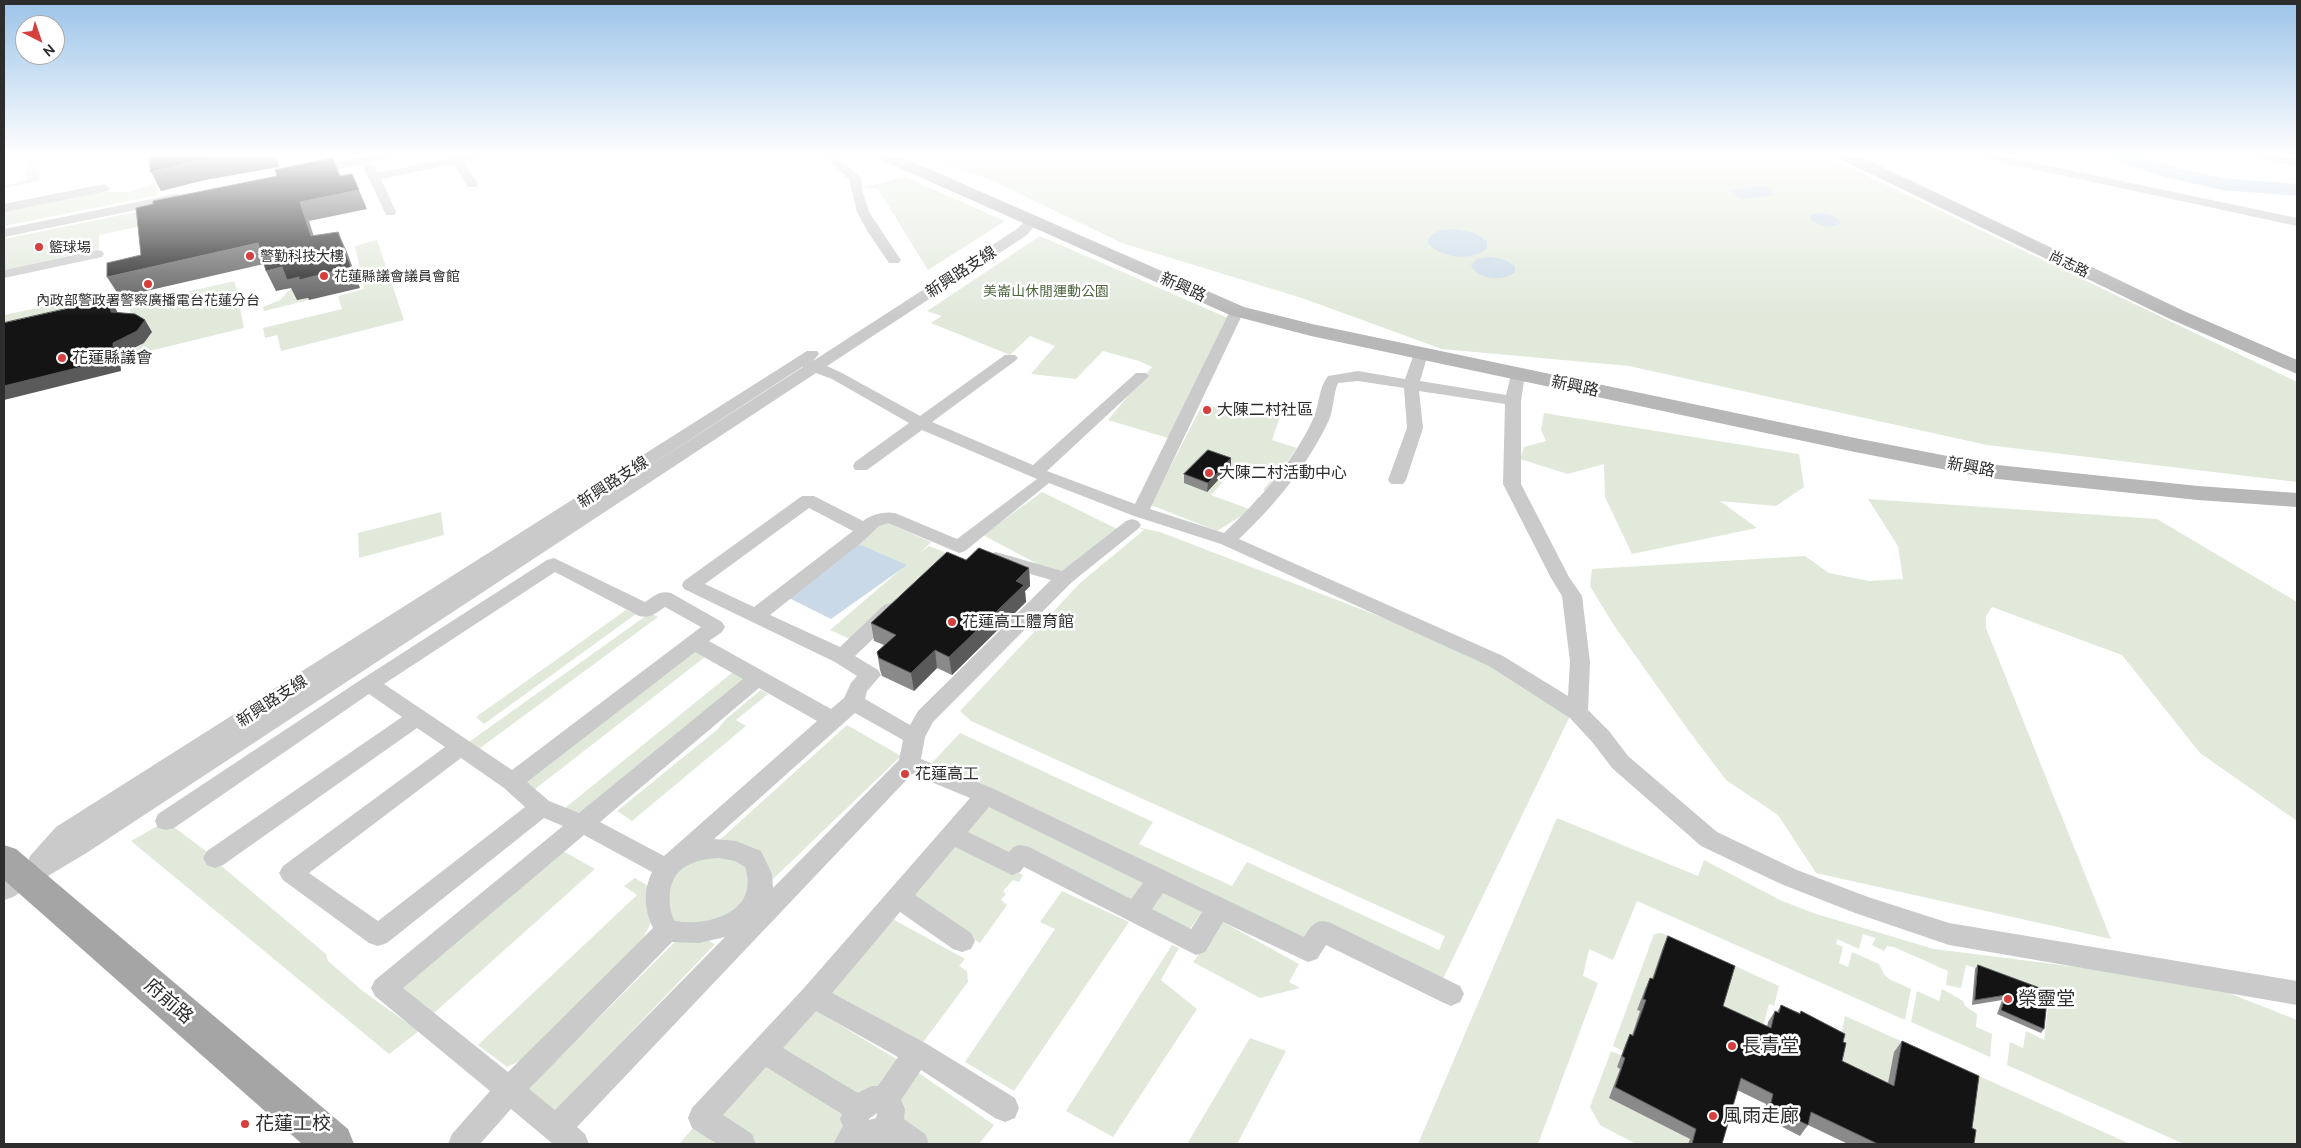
<!DOCTYPE html>
<html>
<head>
<meta charset="utf-8">
<style>
	body { margin:0 }
	#map { position:relative; width:2301px; height:1148px; overflow:hidden; background:#fff; font-family:Ubuntu,sans-serif }
	canvas { display:block }
	.frame { position:absolute; inset:0; border:5px solid #2d2d2d; pointer-events:none }
	.north { position:absolute; left:15px; top:15px; width:50px; height:50px; box-sizing:border-box; background:#fff; border:1px solid #ababab; border-radius:50%; rotate:139deg; font-size:14px; font-weight:700; line-height:20px; text-align:center; color:#2d2d2d }
	.north::after { content:''; display:block; margin:auto; width:18px; height:22px; background:#d53f3e; clip-path:polygon(50% 0,100% 100%,50% 72%,0 100%) }
</style>
</head>
<body>
<div id="map">
<canvas width="2301" height="1148"></canvas>
<div class="frame"></div>
<div class="north">N</div>
</div>
<script>
const c = document.querySelector('canvas').getContext('2d');
c.lineJoin = 'round';
function fill(path, color) {
  c.fillStyle = color;
  c.fill(path, 'evenodd');
}
function strokePath(path, color, width, dash) {
  c.strokeStyle = color;
  c.lineWidth = width;
  c.lineCap = dash ? 'butt' : 'round';
  c.setLineDash(dash || []);
  c.stroke(path);
}
function drawText(font, color, halo, rows, align = 'center') {
  c.font = font + ' Ubuntu,"Noto Sans TC",sans-serif';
  c.lineWidth = 5;
  c.setLineDash([]);
  c.textBaseline = 'middle';
  c.strokeStyle = halo;
  c.fillStyle = color;
  for (const [text, x, y, turn = 0] of rows) {
    c.save();
    c.translate(x, y);
    c.rotate((+turn || 0) * Math.PI / 180);
    c.textAlign = isNaN(turn) ? turn : align;
    if (halo) c.strokeText(text, 0, 0);
    c.fillText(text, 0, 0);
    c.restore();
  }
}
const green = new Path2D(`
	M 28,155 L 40,155 L 39,181 L 4,188 L 4,186 L 27,180 Z
	M 925,155 L 1824,155 L 2297,382 L 2297,482 L 1987,445 L 1629,366 L 1442,349 L 1302,298 L 1122,243 L 993,181 Z
	M 905,177 L 1005,221 L 928,270 L 878,189 L 861,188 Z
	M 155,183 L 157,195 L 4,226 L 4,210 L 100,192 L 130,192 Z
	M 155,208 L 146,225 L 99,235 L 99,249 L 4,270 L 4,239 Z
	M 1040,236 L 1228,318 L 1168,438 L 1108,420 L 1152,367 L 1139,361 L 1103,351 L 1076,379 L 1031,374 L 1055,346 L 1030,336 L 1010,355 L 931,323 L 942,316 L 927,311 Z
	M 377,240 L 404,320 L 281,351 L 277,335 L 265,338 L 263,328 L 342,309 L 338,296 L 364,289 L 355,246 Z
	M 230,282 L 235,282 L 244,328 L 133,355 L 133,350 L 144,343 L 151,334 L 150,331 L 131,324 L 130,305 Z
	M 292,287 L 309,300 L 264,311 L 263,307 L 280,300 Z
	M 96,296 L 104,301 L 95,303 L 92,298 L 72,302 L 75,308 L 4,324 L 4,315 Z
	M 1202,405 L 1280,417 L 1272,440 L 1297,448 L 1266,491 L 1263,490 L 1277,473 L 1241,462 L 1211,495 L 1249,509 L 1258,497 L 1261,498 L 1251,510 L 1217,531 L 1151,505 Z
	M 1544,413 L 1799,454 L 1804,487 L 1776,506 L 1720,501 L 1757,528 L 1632,554 L 1605,497 L 1604,464 L 1568,474 L 1520,459 L 1524,447 L 1546,441 L 1541,430 Z
	M 1042,492 L 1119,530 L 1060,576 L 983,535 Z
	M 1868,499 L 2157,519 L 2297,602 L 2297,821 L 2200,753 L 2122,655 L 1992,607 L 1986,616 L 1986,628 L 2111,939 L 1816,873 L 1778,815 L 1726,780 L 1686,727 L 1613,624 L 1590,586 L 1592,569 L 1805,556 L 1829,573 L 1869,581 L 1903,579 L 1898,546 Z
	M 441,512 L 444,535 L 359,558 L 358,533 Z
	M 884,521 L 931,542 L 919,554 L 929,546 L 949,554 L 850,639 L 830,630 L 906,565 L 859,544 Z
	M 1137,527 L 1160,532 L 1470,651 L 1572,712 L 1441,983 L 1318,923 L 1304,945 L 930,765 L 960,733 L 1153,822 L 1139,844 L 1232,886 L 1247,862 L 1439,950 L 1445,936 L 971,721 L 960,711 L 1080,583 L 1144,530 Z
	M 626,610 L 636,614 L 484,724 L 476,717 Z
	M 650,613 L 658,617 L 476,751 L 466,744 Z
	M 692,650 L 705,657 L 535,789 L 522,780 Z
	M 733,672 L 753,681 L 581,823 L 560,812 Z
	M 761,690 L 768,694 L 736,720 L 746,726 L 632,821 L 617,811 L 718,729 L 727,718 Z
	M 847,725 L 901,756 L 772,880 L 714,845 Z
	M 991,801 L 1150,881 L 1131,907 L 1011,860 L 961,835 Z
	M 1557,818 L 1698,876 L 1704,860 L 1780,900 L 1813,913 L 1934,949 L 2093,969 L 2221,990 L 2297,1020 L 2297,1144 L 2184,1144 L 2007,1065 L 2010,1042 L 2023,1048 L 2026,1031 L 2044,1040 L 2050,993 L 1966,965 L 1961,988 L 1946,985 L 1948,971 L 1894,947 L 1887,946 L 1884,951 L 1872,945 L 1876,938 L 1863,934 L 1859,949 L 1837,939 L 1836,944 L 1843,947 L 1839,963 L 1848,967 L 1852,952 L 1879,964 L 1885,976 L 1891,980 L 1911,989 L 1905,1020 L 1637,901 L 1613,960 L 1589,949 L 1583,976 L 1598,983 L 1538,1144 L 1418,1144 Z
	M 166,821 L 215,858 L 219,864 L 326,954 L 328,961 L 364,992 L 419,1031 L 389,1054 L 131,841 Z
	M 956,840 L 1023,875 L 1019,882 L 1013,880 L 1003,891 L 1006,894 L 1001,900 L 1007,905 L 980,943 L 905,898 Z
	M 554,846 L 595,869 L 434,1013 L 391,982 Z
	M 709,854 L 749,863 L 750,899 L 711,927 L 672,921 L 664,889 L 681,867 Z
	M 635,878 L 648,886 L 653,919 L 643,938 L 520,1061 L 507,1067 L 478,1045 L 637,895 L 624,886 Z
	M 1164,885 L 1202,912 L 1189,930 L 1147,909 Z
	M 1062,891 L 1129,922 L 1014,1091 L 965,1062 L 1055,929 L 1040,922 Z
	M 891,918 L 965,959 L 959,966 L 967,971 L 968,982 L 921,1045 L 824,994 Z
	M 1223,922 L 1299,964 L 1289,982 L 1300,988 L 1260,998 L 1193,962 Z
	M 1662,933 L 1779,986 L 1774,1006 L 1769,1004 L 1760,1038 L 1645,989 L 1637,1010 L 1640,1011 L 1628,1047 L 1625,1045 L 1623,1051 L 1613,1046 L 1654,934 Z
	M 704,938 L 715,944 L 554,1113 L 524,1092 L 676,941 Z
	M 1172,945 L 1179,948 L 1161,980 L 1197,1009 L 1113,1137 L 1066,1111 Z
	M 1942,989 L 1963,1001 L 1965,1006 L 1977,1014 L 1976,1027 L 1992,1034 L 1990,1057 L 1911,1022 L 1917,991 L 1939,1001 Z
	M 812,1008 L 903,1063 L 883,1095 L 860,1102 L 773,1050 Z
	M 1845,1016 L 2128,1143 L 2128,1144 L 1965,1144 L 1894,1053 L 1886,1096 L 1837,1073 L 1844,1038 L 1841,1036 Z
	M 1250,1038 L 1286,1051 L 1237,1144 L 1187,1144 Z
	M 1611,1051 L 1621,1055 L 1617,1067 L 1711,1077 L 1688,1144 L 1636,1144 L 1600,1125 L 1590,1107 Z
	M 766,1057 L 852,1109 L 851,1134 L 843,1144 L 752,1144 L 713,1120 Z
	M 913,1069 L 994,1125 L 979,1144 L 924,1144 L 895,1124 L 891,1099 Z
	M 702,1118 L 740,1143 L 742,1144 L 679,1144 Z`);
const water = new Path2D(`
	M 1765,186 L 1774,192 L 1772,193 L 1775,195 L 1743,199 L 1729,191 Z
	M 1819,213 L 1834,216 L 1841,222 C 1833,230 1818,226 1810,219 L 1811,215 Z
	M 1454,229 L 1475,233 L 1487,242 L 1487,248 C 1474,262 1439,258 1428,243 L 1428,240 C 1433,230 1444,229 1454,229 Z
	M 1486,257 C 1497,257 1507,259 1515,267 L 1515,272 C 1504,282 1477,280 1471,265 L 1477,259 Z
	M 859,544 L 907,565 L 831,619 L 785,596 Z`);
const river = new Path2D(`
	M 2105,155 L 2136,155 L 2177,168 L 2222,178 L 2297,184 L 2297,196 L 2222,190 L 2165,177 L 2108,159 Z`);
const street = new Path2D(`
	M 373,155 L 396,155 L 390,158 L 311,175 L 305,171 L 311,167 Z
	M 448,155 L 489,155 L 487,157 L 464,162 L 478,184 L 476,187 L 468,187 L 454,164 L 381,179 L 396,212 L 394,215 L 386,215 L 364,168 L 366,165 L 374,165 L 378,173 L 450,158 Z
	M 822,155 L 835,155 L 861,178 L 862,189 L 869,212 L 901,260 L 899,263 L 889,263 L 868,232 L 857,212 L 849,179 Z
	M 1976,155 L 1998,155 L 2297,218 L 2297,226 L 1982,158 Z
	M 2248,155 L 2273,155 L 2297,159 L 2297,166 L 2254,158 Z
	M 104,184 L 110,188 L 108,191 L 4,212 L 4,204 Z
	M 176,194 L 180,195 L 182,198 L 180,201 L 4,237 L 4,229 Z
	M 1033,216 L 1039,220 L 1027,235 L 827,366 L 842,373 L 920,416 L 1005,355 L 1015,355 L 1018,358 L 1015,361 L 932,422 L 1033,465 L 1136,373 L 1146,373 L 1149,376 L 1146,379 L 1047,471 L 1135,504 L 1230,311 L 1237,307 L 1242,308 L 1244,311 L 1150,509 L 1224,533 C 1259,500 1293,463 1313,419 C 1320,404 1318,389 1328,376 L 1358,371 L 1405,379 L 1414,354 L 1421,350 L 1428,354 L 1420,381 L 1506,395 L 1512,371 L 1522,371 L 1525,374 L 1521,401 L 1521,484 L 1569,577 L 1582,596 L 1590,662 L 1588,710 L 1609,731 L 1628,756 L 1717,832 L 1797,870 L 1868,897 L 1949,923 L 2297,981 L 2297,1005 L 1949,945 L 1855,913 L 1781,884 L 1701,846 L 1612,768 L 1593,743 L 1570,718 L 1489,666 L 1221,544 L 1134,516 L 1049,483 L 965,551 L 959,553 L 888,523 L 879,526 L 862,542 L 770,615 L 840,647 L 884,605 L 891,603 L 898,605 L 901,610 L 898,615 L 855,656 L 878,670 L 881,675 L 867,691 L 865,699 L 910,725 L 918,711 L 1051,580 L 989,562 L 987,558 L 989,554 L 996,552 L 1062,571 L 1126,521 L 1132,519 L 1138,521 L 1141,525 L 1138,529 L 1072,582 L 933,722 L 925,737 L 921,759 L 994,789 L 1304,937 C 1312,925 1316,918 1331,923 L 1460,986 L 1464,994 L 1460,1002 L 1451,1006 L 1442,1002 L 1326,945 L 1317,959 L 1308,962 L 1223,922 L 1205,952 L 1196,955 L 1024,867 L 1020,872 L 1012,875 L 955,847 L 915,895 L 971,933 L 975,941 L 971,949 L 962,952 L 953,949 L 900,912 L 832,993 L 927,1044 L 1015,1098 L 1019,1108 L 1015,1118 L 1005,1122 L 995,1118 L 921,1070 L 901,1100 L 905,1109 L 904,1119 L 925,1134 L 929,1144 L 833,1144 L 843,1126 L 840,1119 L 842,1114 L 766,1067 L 723,1115 L 752,1134 L 756,1144 L 717,1144 L 692,1128 L 688,1118 L 692,1108 L 804,988 L 970,798 L 912,774 L 577,1127 L 585,1134 L 589,1144 L 553,1144 L 511,1109 L 480,1144 L 448,1144 L 452,1134 L 490,1091 L 375,996 L 371,988 L 375,980 L 563,826 L 544,818 L 387,943 L 378,946 L 369,943 L 283,880 L 279,873 L 283,866 L 445,747 L 417,728 L 223,865 L 215,868 L 207,865 L 203,858 L 207,851 L 402,717 L 369,694 L 174,828 L 166,830 L 158,828 L 155,821 L 158,814 L 362,679 L 547,560 L 554,558 L 645,602 C 654,596 660,590 671,593 L 722,622 L 725,627 L 722,632 L 709,641 L 831,709 L 844,698 L 851,683 L 857,676 L 835,662 L 684,589 L 682,585 L 684,581 L 802,496 L 814,496 L 863,521 C 871,514 886,511 895,513 L 957,539 L 1037,479 L 922,430 L 867,470 L 855,470 L 853,466 L 855,462 L 909,423 L 832,379 L 816,373 L 88,852 L 13,897 L 4,900 L 4,878 L 27,864 L 30,856 L 56,827 L 807,351 L 817,351 L 819,354 L 813,361 L 1017,229 L 1029,217 ZM 802,367 L 803,367 L 623,483 ZM 1358,381 L 1404,388 L 1407,428 L 1388,480 L 1391,484 L 1403,484 L 1406,480 L 1423,428 L 1419,391 L 1505,404 L 1503,484 L 1551,578 L 1562,596 L 1570,662 L 1568,696 L 1503,656 L 1239,539 C 1275,505 1308,465 1329,420 C 1334,408 1333,395 1338,383 ZM 809,508 L 853,531 L 754,607 L 705,584 ZM 555,572 L 639,616 C 650,619 656,613 665,607 L 701,627 L 512,770 L 384,684 ZM 695,652 L 743,679 L 579,813 L 549,801 L 527,782 ZM 759,688 L 817,721 L 664,856 L 600,822 ZM 855,713 L 903,740 L 899,760 L 773,888 L 772,874 L 761,851 L 736,841 L 714,839 ZM 461,758 L 504,788 L 525,807 L 378,921 L 309,873 ZM 989,807 L 1143,883 L 1131,899 L 1029,847 C 1020,844 1015,844 1009,852 L 968,832 ZM 584,835 L 652,872 C 643,891 644,909 653,928 L 508,1072 L 403,988 ZM 719,858 L 735,861 L 745,867 C 760,911 710,927 675,921 C 670,913 669,903 670,893 C 672,867 695,859 719,858 ZM 1163,893 L 1202,912 L 1191,929 L 1152,909 ZM 725,937 L 555,1110 L 529,1089 L 672,942 L 699,943 ZM 816,1011 L 898,1057 L 878,1086 L 871,1086 L 858,1093 L 783,1048 ZM 877,1113 L 876,1118 L 869,1120 L 869,1119 Z
	M 97,250 L 102,251 L 104,254 L 102,257 L 4,278 L 4,270 Z`);
const secondary = new Path2D(`
	M 875,155 L 897,155 L 1244,307 L 1312,324 L 1855,438 L 1988,464 L 2198,486 L 2297,493 L 2297,507 L 2198,500 L 1988,478 L 1855,452 L 1311,336 L 1230,315 L 877,158 Z
	M 1836,155 L 1857,155 L 2184,311 L 2297,360 L 2297,374 L 2170,319 L 1838,158 Z`);
const primary = new Path2D(`
	M 4,845 L 16,849 L 348,1129 L 354,1144 L 302,1144 L 4,880 Z`);
const wall = new Path2D(`
	M 1231,458 L 1231,466 L 1207,492 L 1184,483 L 1184,474 Z
	M 966,560 L 1029,568 L 1030,586 L 1025,591 L 1026,602 L 952,675 L 937,668 L 914,691 L 882,676 L 880,670 L 877,652 L 884,645 L 874,641 L 871,623 Z
	M 1668,936 L 1723,1006 L 1767,1027 L 1768,1022 L 1775,1011 L 1777,1012 L 1781,1005 L 1800,1013 L 1801,1011 L 1843,1042 L 1842,1061 L 1888,1083 L 1894,1052 L 1902,1041 L 1972,1128 L 1974,1144 L 1848,1144 L 1808,1125 L 1800,1136 L 1763,1117 L 1766,1104 L 1737,1090 L 1722,1144 L 1688,1144 L 1690,1139 L 1609,1098 L 1620,1069 L 1617,1067 L 1625,1045 L 1630,1034 L 1632,1035 L 1640,1011 L 1637,1010 L 1645,989 L 1650,978 L 1652,979 L 1663,947 Z
	M 1978,965 L 2044,1029 L 2041,1033 L 1997,1014 L 2002,1000 L 1972,1005 L 1975,969 Z`);
const shadedWall = new Path2D(`
	M 232,155 L 276,155 L 279,167 L 205,180 L 161,191 L 151,172 L 195,161 Z
	M 333,158 L 341,177 L 352,174 L 367,209 L 309,221 L 320,256 L 311,236 L 300,202 Z
	M 338,232 L 347,252 L 360,288 L 309,300 L 308,298 L 297,300 L 291,288 L 276,291 L 266,271 Z
	M 258,243 L 268,263 L 120,297 L 107,277 Z
	M 110,299 L 117,311 L 118,324 L 111,312 Z
	M 145,320 L 152,332 L 144,343 L 120,355 L 121,371 L 4,400 L 4,386 L 113,343 Z
	M 1231,458 L 1231,466 L 1207,492 L 1208,483 Z
	M 1029,568 L 1030,586 L 1025,591 L 1026,602 L 952,675 L 949,657 L 1016,581 Z
	M 935,650 L 937,668 L 914,691 L 911,673 Z`);
const building = new Path2D(`
	M 149,155 L 232,155 L 195,161 L 151,172 Z
	M 333,158 L 339,176 L 352,174 L 359,190 L 300,202 L 311,236 L 338,232 L 351,267 L 299,280 L 299,277 L 287,280 L 282,267 L 266,271 L 258,243 L 107,277 L 107,263 L 141,255 L 136,208 L 153,204 L 153,201 L 277,176 L 275,170 Z
	M 110,299 L 111,312 L 135,314 L 145,320 L 137,331 L 113,343 L 113,359 L 4,386 L 4,323 Z
	M 1208,450 L 1231,458 L 1208,483 L 1184,474 Z
	M 979,548 L 1029,568 L 1016,581 L 1024,585 L 949,657 L 935,650 L 911,673 L 879,658 L 877,652 L 896,635 L 871,623 L 947,552 L 966,560 Z
	M 1668,936 L 1735,966 L 1723,1006 L 1771,1028 L 1775,1011 L 1779,1013 L 1781,1005 L 1800,1014 L 1801,1011 L 1845,1034 L 1843,1042 L 1846,1043 L 1842,1061 L 1894,1086 L 1902,1041 L 1979,1076 L 1972,1128 L 1976,1130 L 1974,1144 L 1878,1144 L 1811,1112 L 1808,1125 L 1770,1107 L 1773,1094 L 1741,1078 L 1722,1144 L 1692,1144 L 1696,1129 L 1615,1087 L 1625,1058 L 1622,1056 L 1630,1034 L 1633,1036 L 1646,1000 L 1643,999 L 1650,978 L 1653,979 Z
	M 1978,965 L 2048,991 L 2044,1029 L 2001,1010 L 2006,995 L 1975,1000 Z`);
const markers = [
	[39,247,5,"#d53f3e"],
	[250,256,5,"#d53f3e"],
	[324,276,5,"#d53f3e"],
	[148,284,5,"#d53f3e"],
	[62,358,5,"#d53f3e"],
	[1207,410,5,"#d53f3e"],
	[1209,473,5,"#d53f3e"],
	[952,622,5,"#d53f3e"],
	[905,774,5,"#d53f3e"],
	[2008,999,5,"#d53f3e"],
	[1732,1046,5,"#d53f3e"],
	[1713,1116,5,"#d53f3e"],
	[245,1124,5,"#d53f3e"]
];
const farPoinames = [
	["籃球場",49,247],
	["警勤科技大樓",260,256],
	["花蓮縣議會議員會館",334,276],
	["內政部警政署警察廣播電台花蓮分台",148,300,"center"]
];
const farStreetnames = [
	["尚志路",2069,264,26]
];
const farParknames = [
	["美崙山休閒運動公園",1046,291]
];
const streetNames = [
	["新興路支線",961,272,-33],
	["新興路",1183,287,24],
	["新興路",1575,386,12],
	["新興路",1971,467,10],
	["新興路支線",613,482,-33],
	["新興路支線",272,701,-33]
];
const poiNames = [
	["花蓮縣議會",72,358],
	["大陳二村社區",1217,410],
	["大陳二村活動中心",1219,473],
	["花蓮高工體育館",962,622],
	["花蓮高工",915,774]
];
const nearPoinames = [
	["榮靈堂",2018,999],
	["長青堂",1742,1046],
	["風雨走廊",1723,1116],
	["花蓮工校",255,1124]
];
const nearStreetnames = [
	["府前路",169,1001,41]
];
fill(green, '#e1e9db');
fill(water, '#c9d9e7');
fill(river, '#c9d9e7');
fill(street, '#cacaca');
fill(secondary, '#b7b7b7');
fill(primary, '#a5a5a5');
fill(wall, '#8a8a8a');
fill(shadedWall, '#5a5a5a');
fill(building, '#141414');
strokePath(building, '#5a5a5a', 1);
const sky = c.createLinearGradient(0, 0, 0, 316);
sky.addColorStop(0, '#9bc3e8');
sky.addColorStop(0.49, '#fff');
sky.addColorStop(1, '#ffffff00');
c.fillStyle = sky;
c.fillRect(0, 0, 2301, 316);
for (const [x, y, r, color] of markers) {
  const dot = new Path2D();
  dot.arc(x, y, r, 0, 2 * Math.PI);
  c.fillStyle = color;
  c.fill(dot);
  strokePath(dot, '#fff', 2);
}
drawText('14px', '#2d2d2d', '#fff', farPoinames, 'left');
drawText('14px', '#2d2d2d', '#fff', farStreetnames);
drawText('14px', '#4d643e', '#fff', farParknames);
drawText('16px', '#2d2d2d', '#fff', streetNames);
drawText('16px', '#2d2d2d', '#fff', poiNames, 'left');
drawText('19px', '#2d2d2d', '#fff', nearPoinames, 'left');
drawText('19px', '#2d2d2d', '#fff', nearStreetnames);
</script>
</body>
</html>
